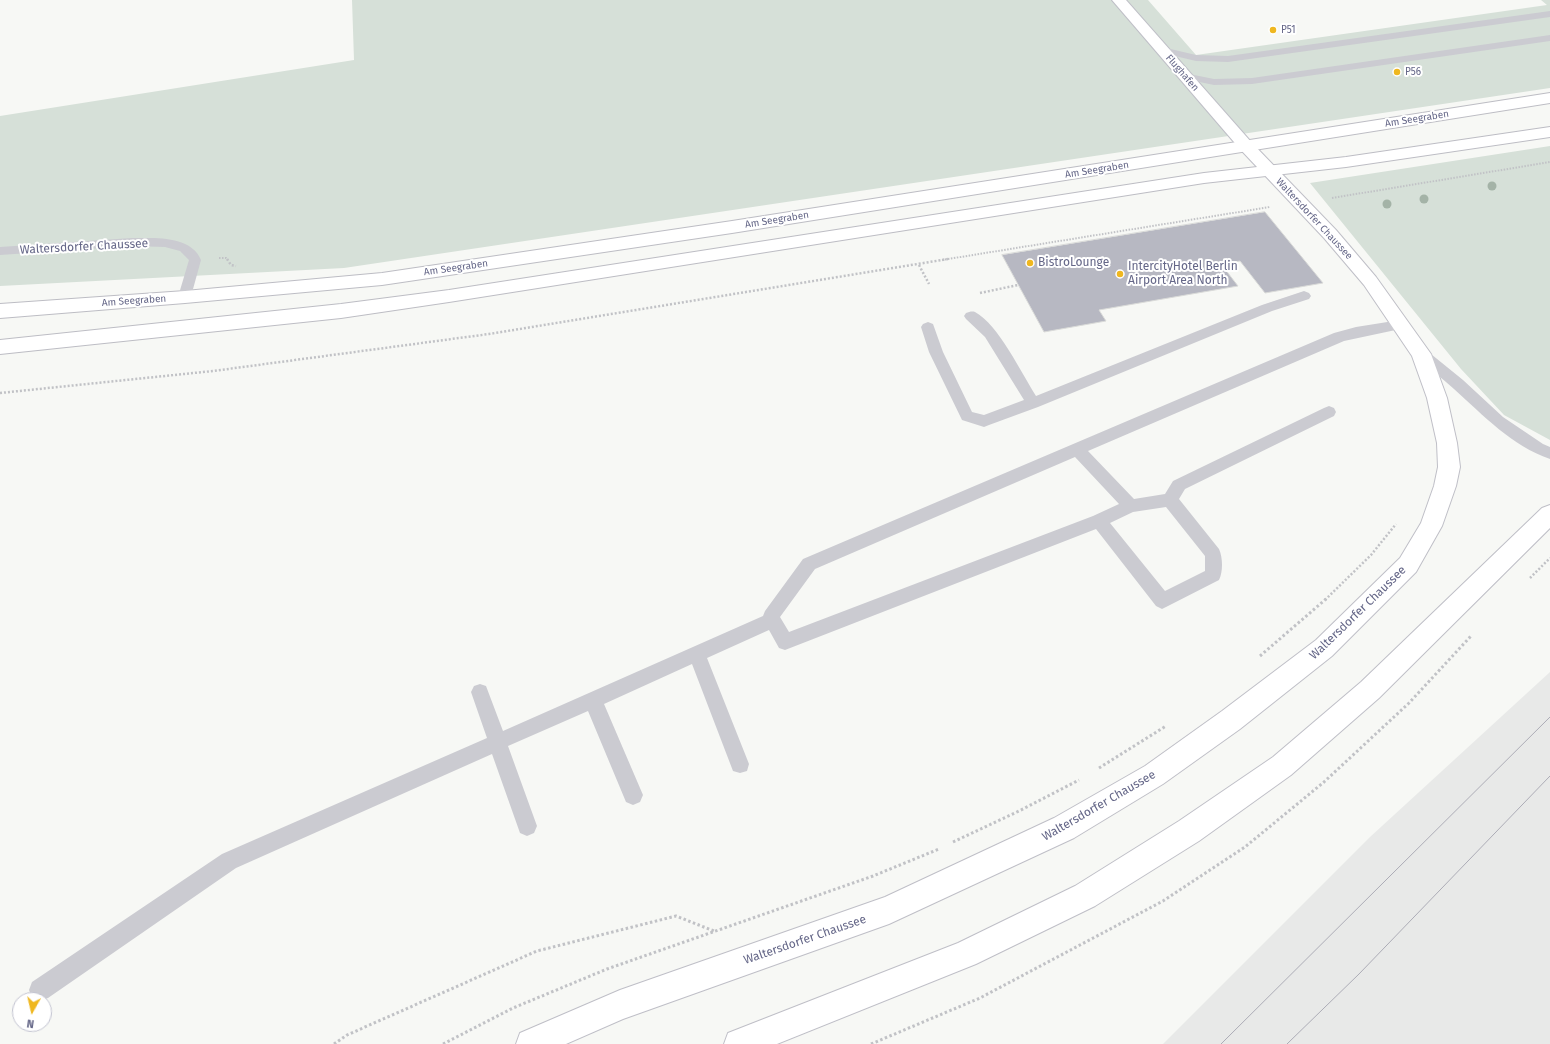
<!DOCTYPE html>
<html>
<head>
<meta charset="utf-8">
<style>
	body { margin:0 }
	#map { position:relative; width:1550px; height:1044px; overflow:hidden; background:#f7f8f5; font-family:"Fira Sans",sans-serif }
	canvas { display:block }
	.north { position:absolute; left:12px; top:992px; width:40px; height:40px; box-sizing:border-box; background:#fff; border:1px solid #c1c2cf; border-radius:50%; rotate:188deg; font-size:11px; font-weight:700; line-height:16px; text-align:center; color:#656788 }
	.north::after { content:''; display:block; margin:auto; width:14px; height:18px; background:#efb71f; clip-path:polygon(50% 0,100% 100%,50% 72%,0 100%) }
</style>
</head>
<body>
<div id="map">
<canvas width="1550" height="1044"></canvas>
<div class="north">N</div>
</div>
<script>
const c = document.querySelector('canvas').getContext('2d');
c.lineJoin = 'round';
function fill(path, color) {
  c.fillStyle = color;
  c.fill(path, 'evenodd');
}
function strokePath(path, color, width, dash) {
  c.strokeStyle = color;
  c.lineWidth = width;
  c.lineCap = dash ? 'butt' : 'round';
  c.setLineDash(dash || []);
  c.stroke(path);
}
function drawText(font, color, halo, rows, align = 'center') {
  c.font = font + ' "Fira Sans",sans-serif';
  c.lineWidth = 4;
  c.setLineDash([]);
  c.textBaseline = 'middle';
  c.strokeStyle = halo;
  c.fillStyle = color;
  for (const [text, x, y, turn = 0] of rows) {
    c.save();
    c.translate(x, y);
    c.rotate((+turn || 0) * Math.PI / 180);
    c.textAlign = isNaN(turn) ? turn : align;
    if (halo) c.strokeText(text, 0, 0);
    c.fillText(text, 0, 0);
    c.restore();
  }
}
const built = new Path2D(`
	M 1550,672 L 1550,1044 L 1163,1044 L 1370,837 Z`);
const green = new Path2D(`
	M 352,0 L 1148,0 L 1196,55 L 1547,5 L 1541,0 L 1550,0 L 1550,88 L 344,268 L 0,286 L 0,116 L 354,60 Z
	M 1550,146 L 1550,440 L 1504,415 L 1461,369 L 1310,183 Z`);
const building = new Path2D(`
	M 1265,212 L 1323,283 L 1265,293 L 1240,261 L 1221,264 L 1238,286 L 1099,310 L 1106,321 L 1044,332 L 1002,255 Z`);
const pathFar2 = new Path2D(`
	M 1332,198 L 1550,162
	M 219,258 L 226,258 L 228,260
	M 942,260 L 1270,207`);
const pathFar1 = new Path2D(`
	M 227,259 L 231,265 L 236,266
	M 919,265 L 929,284
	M 980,293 L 1018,285
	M 0,393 L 213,371 L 489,334 L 948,259
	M 1530,578 L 1550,558
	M 1325,600 L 1371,555 L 1396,524`);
const path = new Path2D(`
	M 1260,656 L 1326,599
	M 1099,768 L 1166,726
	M 953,842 L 1019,811 L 1079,780
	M 334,1044 L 347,1035 L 537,951 L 676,916 L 714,931
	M 443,1044 L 513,1008 L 607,969 L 873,876 L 939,849
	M 871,1044 L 980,998 L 1163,901 L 1245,847 L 1324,782 L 1409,703 L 1471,636`);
const lane = new Path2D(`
	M 1550,11 L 1550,17 L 1228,62 L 1196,61 L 1158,52 L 1157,50 L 1162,47 L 1196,55 L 1228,56 Z
	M 1550,35 L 1550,41 L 1252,84 L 1214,85 L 1180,78 L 1179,76 L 1184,73 L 1214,79 L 1252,78 Z
	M 132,238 C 154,238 191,235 201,260 L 190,300 L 185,302 L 180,300 L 178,297 L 189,260 L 180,251 L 165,247 L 132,246 L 0,255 L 0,247 Z
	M 1304,291 L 1309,293 L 1311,296 L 1309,299 L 1272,311 L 1038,407 L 989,425 L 984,427 L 962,420 L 929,352 L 921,327 L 923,324 L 928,322 L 933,324 L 943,352 L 972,412 L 984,415 L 1024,400 L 985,337 L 966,319 L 964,316 L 966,313 C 969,312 972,311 975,312 C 998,324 1022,374 1036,396 L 1262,305 Z
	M 1400,320 L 1405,322 L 1407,325 L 1405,328 L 1344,341 L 1088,451 L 1134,499 L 1165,494 L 1173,481 L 1324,408 L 1329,406 L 1334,408 L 1336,412 L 1334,416 L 1185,489 L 1179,499 L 1219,549 C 1223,558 1223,572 1219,580 L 1168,606 L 1162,609 L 1156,606 L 1096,529 L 785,650 L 779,648 L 769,630 L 707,658 L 749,764 L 747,771 L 740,773 L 733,771 L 692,664 L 604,704 L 643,795 L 640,802 L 633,805 L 626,802 L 588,711 L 508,746 L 537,826 L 534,833 L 527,836 L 520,833 L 492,754 L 236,868 L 48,998 L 42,1000 L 32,998 L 29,990 L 32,982 L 222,854 L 487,738 L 471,692 L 474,686 L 480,684 L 486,686 L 503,731 L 763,616 L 765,611 L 803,559 L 1334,333 L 1356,327 ZM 1075,457 L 1119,504 L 1093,516 L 789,632 L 780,617 L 815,569 ZM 1166,507 L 1205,556 L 1205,571 L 1165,591 L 1110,523 L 1133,512 Z
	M 1421,349 L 1426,350 L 1463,380 L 1503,417 L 1543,444 L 1550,447 L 1550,459 C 1512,446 1483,415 1454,389 C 1442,378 1429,368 1416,358 L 1414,354 L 1416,350 Z`);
const secondary = new Path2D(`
	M 1112,0 L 1126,0 L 1252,143 L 1336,230 L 1376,277 L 1431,354 L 1447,398 L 1457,443 L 1460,467 L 1456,486 L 1442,526 L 1416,572 L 1332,656 L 1240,729 L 1163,784 L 1074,838 L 889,924 L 623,1019 L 566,1044 L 516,1044 L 520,1033 L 620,990 L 885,897 L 1054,818 L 1145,766 L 1222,711 L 1316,640 L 1400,558 L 1421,523 L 1434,486 L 1438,467 L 1437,443 L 1427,398 L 1412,356 L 1364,285 L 1324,238 L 1240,149 Z
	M 1550,505 L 1550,528 L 1379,698 L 1291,775 L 1199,841 L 1095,906 L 976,964 L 777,1044 L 724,1044 L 728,1033 L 958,943 L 1075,886 L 1179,821 L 1273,757 L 1361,682 L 1542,508 Z`);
const primary = new Path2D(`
	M 1550,93 L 1550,103 L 732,233 L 382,285 L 185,303 L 0,318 L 0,304 L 185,291 L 382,273 L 732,221 Z
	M 1550,127 L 1550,137 L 1346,167 L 1204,183 L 449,302 L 341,318 L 0,354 L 0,340 L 341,304 L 449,290 L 1204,173 L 1346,157 Z`);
const tram = new Path2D(`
	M 1221,1044 L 1550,717
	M 1287,1044 L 1359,974 L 1550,776`);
const trees = [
	[1492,186],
	[1424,199],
	[1387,204]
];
const markers = [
	[1273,30,4,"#efb71f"],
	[1397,72,4,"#efb71f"],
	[1030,263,4,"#efb71f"],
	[1120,274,4,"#efb71f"]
];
const farPoinames = [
	["P51",1281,30],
	["P56",1405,72]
];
const farStreetnames = [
	["Flughafen",1182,73,49],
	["Am Seegraben",1417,119,-9],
	["Am Seegraben",1097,170,-9],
	["Waltersdorfer Chaussee",1314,219,47],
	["Am Seegraben",777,220,-9],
	["Am Seegraben",456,268,-8],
	["Am Seegraben",134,301,-4]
];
const streetNames = [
	["Waltersdorfer Chaussee",84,247,-3],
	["Waltersdorfer Chaussee",1358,613,-44],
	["Waltersdorfer Chaussee",1099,806,-30],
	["Waltersdorfer Chaussee",805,940,-19]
];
const poiNames = [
	["BistroLounge",1038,263],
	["IntercityHotel Berlin",1128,267],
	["Airport Area North",1128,281]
];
fill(built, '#e8e9e8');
fill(green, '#d6e0d8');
fill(building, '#b7b8c2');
strokePath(building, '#d9dad8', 1);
strokePath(secondary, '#bfbfc7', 2);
strokePath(primary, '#bdbdc4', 2);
strokePath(pathFar2, '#c1c2c6', 2, [1.5, 1.5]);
strokePath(pathFar1, '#c1c2c6', 2.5, [2, 2]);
strokePath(path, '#c1c2c6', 3, [2.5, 2.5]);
fill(lane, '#cbcbd1');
fill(secondary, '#fff');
fill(primary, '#fff');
strokePath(tram, '#acacb6', 1);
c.fillStyle = '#a4b3a7';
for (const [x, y] of trees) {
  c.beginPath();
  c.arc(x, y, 4.5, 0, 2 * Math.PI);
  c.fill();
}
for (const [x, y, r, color] of markers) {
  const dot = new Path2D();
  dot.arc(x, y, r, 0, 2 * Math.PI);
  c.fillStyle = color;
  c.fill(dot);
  strokePath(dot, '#fff', 1.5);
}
drawText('10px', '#656788', '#fff', farPoinames, 'left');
drawText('10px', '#656788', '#fff', farStreetnames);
drawText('12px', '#656788', '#fff', streetNames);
drawText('12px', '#656788', '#fff', poiNames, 'left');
</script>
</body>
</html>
